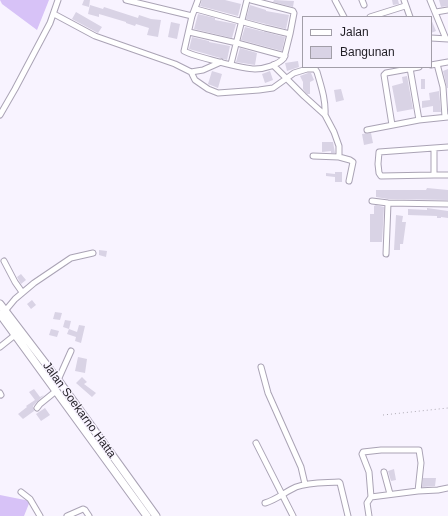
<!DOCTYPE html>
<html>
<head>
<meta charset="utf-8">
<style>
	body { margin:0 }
	#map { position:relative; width:448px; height:516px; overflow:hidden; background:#f8f3ff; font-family:Arial,sans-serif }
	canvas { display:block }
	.legend { position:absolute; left:302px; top:16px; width:130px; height:52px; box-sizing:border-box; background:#f8f3ff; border:1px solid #a29ea8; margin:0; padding:5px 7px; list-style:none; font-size:12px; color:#211e25 }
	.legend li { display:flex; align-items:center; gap:8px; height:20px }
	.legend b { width:20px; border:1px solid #a29ea8 }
</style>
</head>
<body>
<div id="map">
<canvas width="448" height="516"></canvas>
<ul class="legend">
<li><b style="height:5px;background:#fff"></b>Jalan</li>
<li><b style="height:11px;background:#d9d3e5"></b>Bangunan</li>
</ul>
</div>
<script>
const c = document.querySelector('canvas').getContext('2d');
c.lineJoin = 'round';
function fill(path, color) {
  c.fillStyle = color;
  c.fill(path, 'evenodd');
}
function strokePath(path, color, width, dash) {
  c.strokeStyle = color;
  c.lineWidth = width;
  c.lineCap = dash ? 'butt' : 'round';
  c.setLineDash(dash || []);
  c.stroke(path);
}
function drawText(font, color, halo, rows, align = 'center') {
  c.font = font + ' Arial,sans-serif';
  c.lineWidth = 3;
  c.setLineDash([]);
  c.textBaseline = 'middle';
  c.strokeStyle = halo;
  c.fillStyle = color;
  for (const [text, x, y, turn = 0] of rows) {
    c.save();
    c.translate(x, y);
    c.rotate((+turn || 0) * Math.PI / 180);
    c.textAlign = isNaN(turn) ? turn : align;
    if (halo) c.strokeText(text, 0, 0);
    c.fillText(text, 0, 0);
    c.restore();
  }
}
const green = new Path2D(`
	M 0,0 L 49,0 L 37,30 L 2,4 Z
	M 0,495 L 30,501 L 24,516 L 0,516 Z`);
const building = new Path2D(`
	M 84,0 L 90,0 L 89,7 L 82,5 Z
	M 202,0 L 225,0 L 241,4 L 238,16 L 200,6 Z
	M 274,0 L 294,1 L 293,7 L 273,2 Z
	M 392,0 L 398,0 L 399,4 L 393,5 Z
	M 439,0 L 448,0 L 448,6 L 441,7 Z
	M 90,5 L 103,9 L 104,7 L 138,18 L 139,15 L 151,19 L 161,20 L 158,37 L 147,35 L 149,28 L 136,24 L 135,26 L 126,23 L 126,22 L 99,14 L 99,17 L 88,14 Z
	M 250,5 L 266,10 L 266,11 L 289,15 L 286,29 L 246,19 Z
	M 76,12 L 102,27 L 98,33 L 72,19 Z
	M 198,14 L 215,18 L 215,20 L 236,24 L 232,38 L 194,29 Z
	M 431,19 L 436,31 L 431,33 Z
	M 171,22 L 180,24 L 177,39 L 168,37 Z
	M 245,27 L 285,37 L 282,51 L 241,40 Z
	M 192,37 L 209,41 L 209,42 L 230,46 L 227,60 L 189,49 Z
	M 240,48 L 257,53 L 255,65 L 236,62 Z
	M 298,61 L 299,67 L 287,71 L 285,63 Z
	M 448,69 L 448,88 L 447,88 L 443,71 Z
	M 212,71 L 222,74 L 218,88 L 208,84 Z
	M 270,71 L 273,80 L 265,83 L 262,74 Z
	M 308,73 L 311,73 L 314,80 L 310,82 L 310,94 L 307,94 L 303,89 L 303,82 L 300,76 Z
	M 407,76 L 413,109 L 397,112 L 392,86 L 403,83 L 402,77 Z
	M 421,79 L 425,79 L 425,89 L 421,89 Z
	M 341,89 L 344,100 L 336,102 L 334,90 Z
	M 439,91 L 441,112 L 433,112 L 433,106 L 422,108 L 422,101 L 430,100 L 429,93 Z
	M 371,133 L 373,143 L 364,145 L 362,134 Z
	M 322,142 L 333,142 L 335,153 L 331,153 L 331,151 L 322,152 Z
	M 335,172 L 342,172 L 342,182 L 335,182 L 335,177 L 326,176 L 326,173 L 335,174 Z
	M 427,188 L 448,190 L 448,200 L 388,199 L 376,197 L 376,190 L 426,190 Z
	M 376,205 L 384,207 L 382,242 L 370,242 L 370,214 L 374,214 L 374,206 Z
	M 427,208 L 448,211 L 448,218 L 441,217 L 441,218 L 437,218 L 437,216 L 408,215 L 408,209 L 427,210 Z
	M 396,215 L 403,216 L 402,222 L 406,222 L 403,244 L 400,244 L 400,250 L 394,250 Z
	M 99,250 L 107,251 L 106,257 L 99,255 Z
	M 21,274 L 26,280 L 21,284 L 17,277 Z
	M 32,300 L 36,305 L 31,309 L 27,304 Z
	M 55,312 L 62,313 L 60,320 L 53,319 Z
	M 65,320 L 71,321 L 69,329 L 63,327 Z
	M 79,325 L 85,326 L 81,343 L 75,341 L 76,337 L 67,334 L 69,329 L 77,332 Z
	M 51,329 L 59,331 L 57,337 L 49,335 Z
	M 78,357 L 87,359 L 85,373 L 75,371 Z
	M 82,377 L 87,382 L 84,384 L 96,393 L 92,397 L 76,383 Z
	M 34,389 L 40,397 L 44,395 L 33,406 L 34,411 L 23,419 L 18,414 L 27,407 L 26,406 L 35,400 L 29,392 Z
	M 45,408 L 50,415 L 41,421 L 36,414 Z
	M 394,469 L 396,480 L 391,481 L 388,471 Z
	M 423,478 L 436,478 L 435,486 L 422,487 Z`);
const path = new Path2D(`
	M 383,415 L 448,408`);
const minor = new Path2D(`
	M 126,0 L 192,16
	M 198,0 L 192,16 L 184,51 C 193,56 244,69 255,69 C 264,69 278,65 284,58 L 290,34 L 294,13 L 293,11 L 251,0
	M 335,0 L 344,17
	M 362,0 L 364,5
	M 404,0 L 410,17
	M 430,0 L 446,39
	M 196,9 L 265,28 L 290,34
	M 436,12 L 448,10
	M 54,14 L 95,36 L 175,64 L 191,72 L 195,80 L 208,89 L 218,93 L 259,90 L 273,88 L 294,73 L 307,69 L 315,69 L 317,72 C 321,86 326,100 325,115
	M 370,17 L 405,6
	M 189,32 L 237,43 L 285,56
	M 431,38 L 448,39
	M 231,64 L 247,0
	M 437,64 L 443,87 L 445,117
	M 273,65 L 304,96 L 325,115 L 334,132 L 339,146 L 339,157 L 313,156
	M 431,65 L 448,62
	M 410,68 L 419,120
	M 191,72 L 203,70 L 221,62
	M 0,115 L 15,89 L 50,23 L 58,0
	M 392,125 L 384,75 L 386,73 L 419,67
	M 367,130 L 419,120 L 448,117
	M 448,147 L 434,148 L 434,175 L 448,175
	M 434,148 L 379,152 L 378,164 L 379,173 L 381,176 L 434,175
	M 339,157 L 350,160 L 353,162 L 349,181
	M 372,201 L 388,203 L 448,204
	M 386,254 L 388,203
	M 4,261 L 15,282 L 22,292
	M 5,311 L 15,299 L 34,283 L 71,258 L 93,253
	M 0,347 L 15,335
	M 261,367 L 268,393 L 301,467 L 305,484
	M 58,380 L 71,351
	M 0,393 L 1,395
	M 37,408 L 40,404 L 56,391
	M 256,443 L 293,516
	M 384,472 L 390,494
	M 21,492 L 30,499 L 40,516
	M 371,497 L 369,472 L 362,454 L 363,452 L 381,450 L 419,450 L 421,463 L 418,491
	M 265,503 C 276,500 285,492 296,487 C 309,482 324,483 339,482 L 340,483 L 348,516
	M 67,516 L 83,509 L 85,510 L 89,516
	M 369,516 L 367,503 L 371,497 L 418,491 L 438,490 L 448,488`);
const highway = new Path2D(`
	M 0,304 L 58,380 L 156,516
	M 0,314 L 147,516`);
const streetNames = [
	["Jalan Soekarno Hatta",79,410,54]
];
fill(green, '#d7c2f7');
fill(building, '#d9d3e5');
strokePath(minor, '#aaa3b5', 7);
strokePath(highway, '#aaa3b5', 9);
strokePath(path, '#ada9b3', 1, [1, 3]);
strokePath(minor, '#fff', 5);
strokePath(highway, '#fff', 7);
drawText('12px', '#211e25', '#f8f3ff', streetNames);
</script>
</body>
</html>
